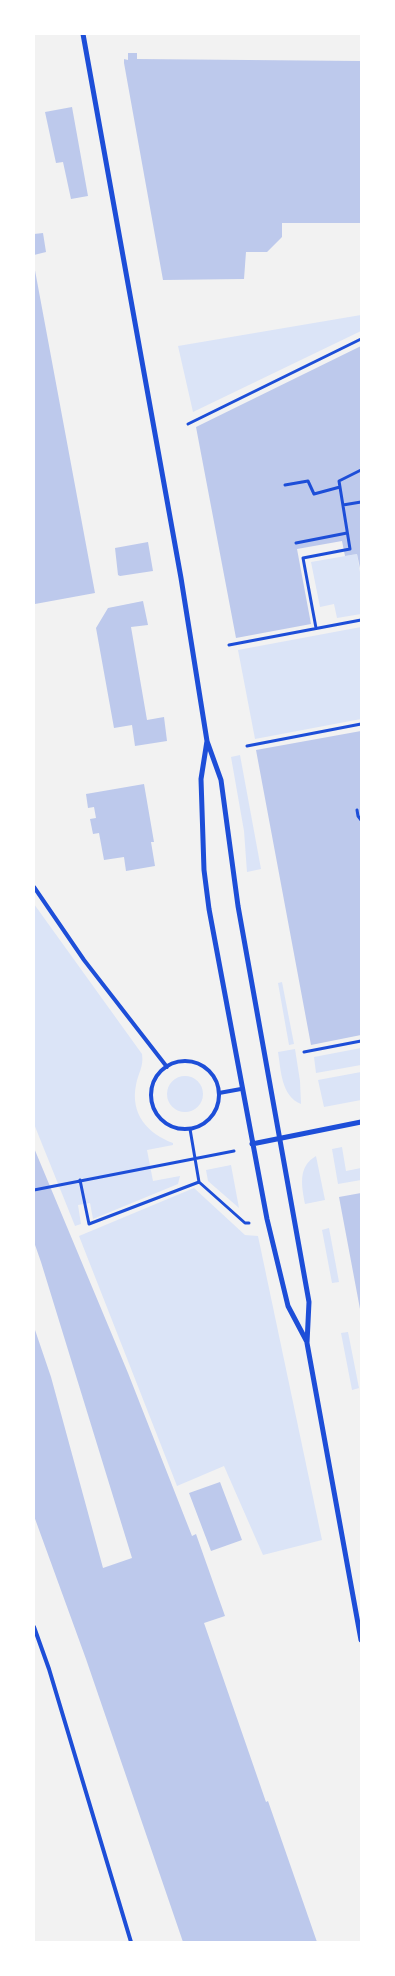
<!DOCTYPE html>
<html>
<head>
<meta charset="utf-8">
<style>
	body { margin:0 }
	#map { position:relative; width:395px; height:1976px; overflow:hidden; background:#f2f2f2; font-family:Ubuntu,sans-serif }
	canvas { display:block }
	.frame { position:absolute; inset:0; border:35px solid #fff; pointer-events:none }
</style>
</head>
<body>
<div id="map">
<canvas width="395" height="1976"></canvas>
<div class="frame"></div>
</div>
<script>
const c = document.querySelector('canvas').getContext('2d');
c.lineJoin = 'round';
function fill(path, color) {
  c.fillStyle = color;
  c.fill(path, 'evenodd');
}
function strokePath(path, color, width, dash) {
  c.strokeStyle = color;
  c.lineWidth = width;
  c.lineCap = dash ? 'butt' : 'round';
  c.setLineDash(dash || []);
  c.stroke(path);
}
const green = new Path2D(`
	M 361,315 L 361,331 L 193,412 L 178,346 Z
	M 357,554 L 361,578 L 361,614 L 337,618 L 334,604 L 320,607 L 311,562 Z
	M 361,627 L 361,719 L 255,739 L 238,650 Z
	M 240,755 L 261,869 L 247,872 L 244,831 L 231,757 Z
	M 34,904 L 142,1054 C 144,1067 138,1073 136,1085 C 130,1114 148,1134 173,1143 L 173,1145 L 147,1150 L 153,1181 L 180,1176 L 178,1184 L 93,1219 L 90,1203 L 78,1205 L 81,1224 L 75,1226 L 34,1124 Z
	M 282,982 L 294,1044 L 289,1045 L 278,983 Z
	M 361,1048 L 361,1065 L 316,1073 L 314,1057 Z
	M 295,1049 L 300,1081 L 301,1104 C 281,1096 281,1070 278,1052 Z
	M 361,1072 L 361,1100 L 324,1107 L 318,1080 Z
	M167 1094a18 18 0 1 1 36 0a18 18 0 1 1-36 0Z
	M 342,1147 L 346,1171 L 361,1168 L 361,1180 L 338,1184 L 332,1149 Z
	M 316,1156 L 325,1200 L 305,1204 C 302,1187 297,1167 316,1156 Z
	M 231,1165 L 239,1208 L 208,1181 L 206,1170 Z
	M 194,1188 L 245,1235 L 258,1236 L 322,1540 L 263,1555 L 224,1466 L 177,1486 L 79,1236 Z
	M 329,1228 L 339,1282 L 332,1283 L 322,1230 Z
	M 348,1332 L 359,1388 L 352,1390 L 341,1333 Z`);
const building = new Path2D(`
	M 128,53 L 137,53 L 137,59 L 361,61 L 361,223 L 282,223 L 282,237 L 267,252 L 246,252 L 244,279 L 163,280 L 124,63 L 124,59 L 128,60 Z
	M 72,107 L 88,196 L 71,199 L 63,162 L 56,163 L 45,112 Z
	M 43,233 L 46,252 L 34,255 L 34,234 Z
	M 34,265 L 95,593 L 35,604 L 34,599 Z
	M 361,346 L 361,573 L 357,554 L 345,556 L 342,541 L 297,549 L 311,624 L 236,638 L 196,427 Z
	M 148,542 L 153,571 L 120,576 L 118,575 L 115,548 Z
	M 143,601 L 148,625 L 131,627 L 147,720 L 164,717 L 167,741 L 135,746 L 132,725 L 114,728 L 96,628 L 108,608 Z
	M 361,731 L 361,1035 L 311,1045 L 256,750 Z
	M 144,784 L 154,842 L 151,842 L 155,866 L 126,871 L 124,857 L 104,860 L 99,833 L 93,834 L 90,819 L 96,818 L 94,807 L 88,808 L 86,794 Z
	M 34,1148 L 128,1373 L 192,1536 L 196,1534 L 225,1616 L 204,1623 L 266,1802 L 268,1801 L 317,1942 L 183,1942 L 86,1659 L 34,1516 L 34,1327 L 51,1377 L 103,1568 L 132,1558 L 41,1262 L 34,1242 Z
	M 361,1193 L 361,1309 L 360,1309 L 339,1197 Z
	M 220,1482 L 242,1540 L 211,1551 L 189,1493 Z`);
const path = new Path2D(`
	M 188,424 L 361,339
	M 285,485 L 308,481 L 314,494 L 340,487
	M 343,505 L 361,502
	M 296,543 L 347,533
	M 316,628 L 303,558 L 350,549 L 339,481 L 361,470
	M 229,645 L 361,620
	M 247,746 L 361,724
	M 357,810 L 358,816 L 361,820
	M 304,1052 L 361,1041
	M 190,1129 L 199,1182 L 245,1223 L 249,1223
	M 80,1180 L 89,1224 L 199,1182
	M 34,1190 L 234,1151`);
const service = new Path2D(`
	M 34,887 L 84,960 L 167,1067
	M151 1095a34 34 0 1 1 68 0a34 34 0 1 1-68 0Z
	M 219,1093 L 241,1089
	M 34,1627 L 49,1669 L 131,1942`);
const minor = new Path2D(`
	M 83,34 L 181,578 L 207,741 L 221,780 L 238,906 L 309,1302 L 307,1343 L 361,1640
	M 207,741 L 201,779 L 204,870 L 209,909 L 267,1219 L 288,1306 L 307,1342
	M 252,1144 L 361,1122`);
fill(green, '#dbe4f7');
fill(building, '#bdc9ec');
strokePath(path, '#1d4ed8', 3);
strokePath(service, '#1d4ed8', 4);
strokePath(minor, '#1d4ed8', 5);
</script>
</body>
</html>
